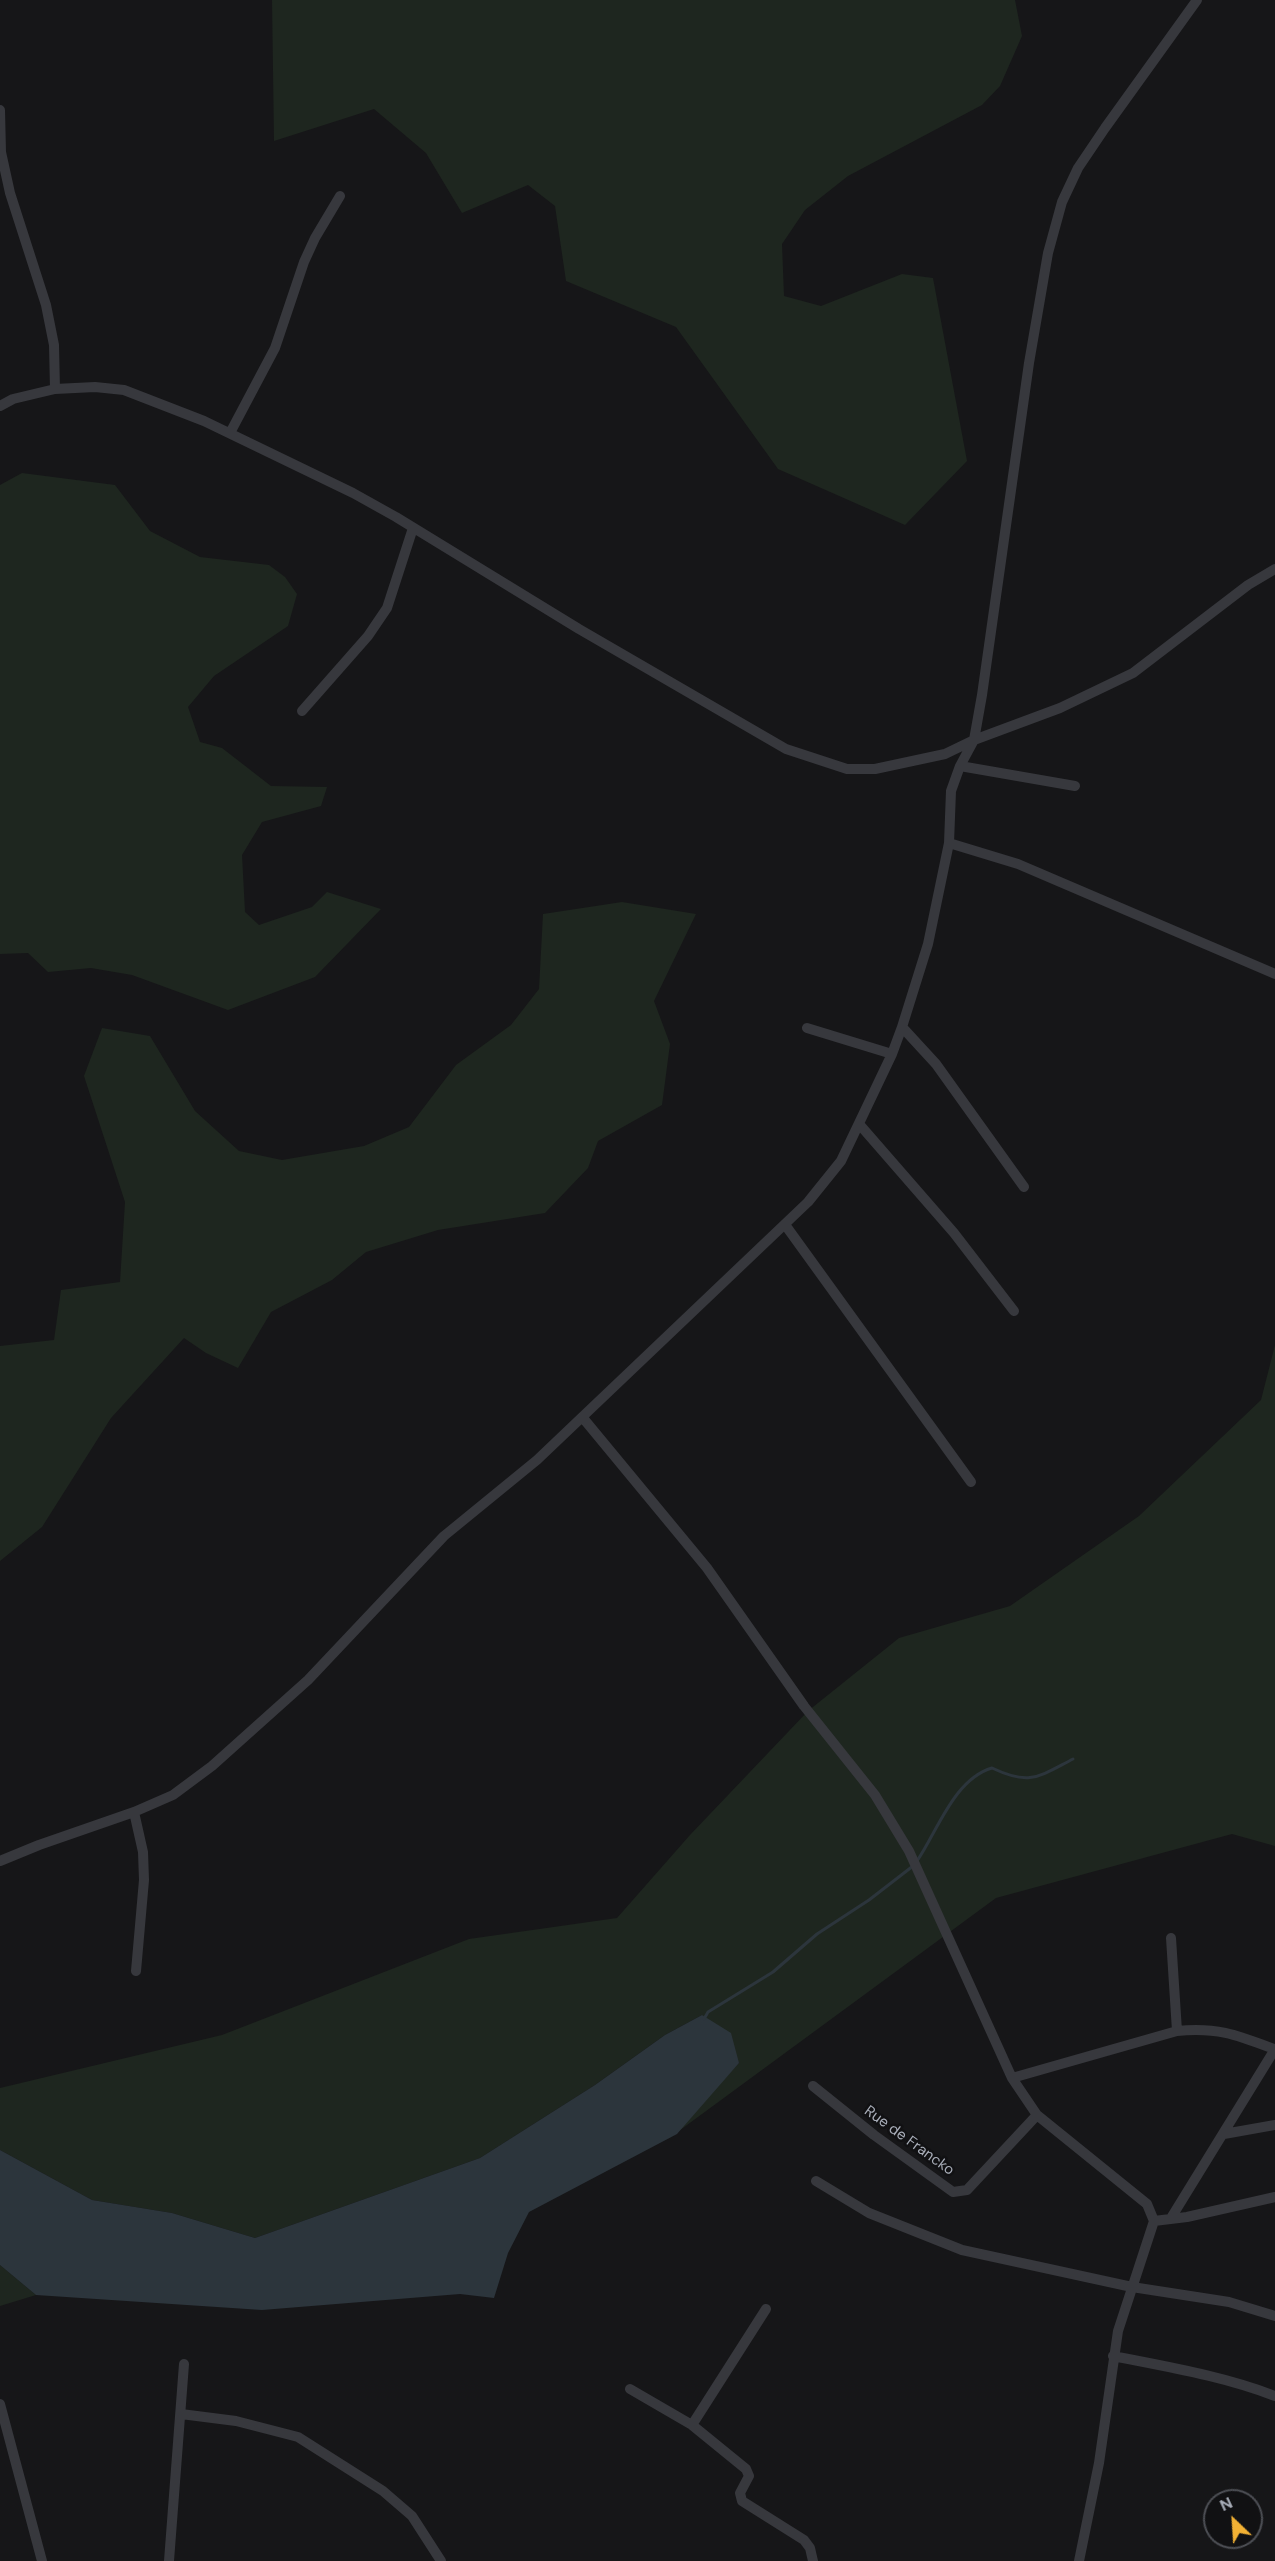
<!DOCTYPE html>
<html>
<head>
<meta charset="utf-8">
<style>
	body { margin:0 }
	#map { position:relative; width:1275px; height:2561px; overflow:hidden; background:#161618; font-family:"DM Sans",sans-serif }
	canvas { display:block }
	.north { position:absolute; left:1203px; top:2489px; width:60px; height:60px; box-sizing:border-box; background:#111113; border:2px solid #4d4f55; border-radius:50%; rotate:335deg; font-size:16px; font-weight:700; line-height:24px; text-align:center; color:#a8adb8 }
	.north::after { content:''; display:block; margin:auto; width:21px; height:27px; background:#f2b134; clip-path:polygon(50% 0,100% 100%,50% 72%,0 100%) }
</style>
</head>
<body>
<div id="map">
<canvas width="1275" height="2561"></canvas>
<div class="north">N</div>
</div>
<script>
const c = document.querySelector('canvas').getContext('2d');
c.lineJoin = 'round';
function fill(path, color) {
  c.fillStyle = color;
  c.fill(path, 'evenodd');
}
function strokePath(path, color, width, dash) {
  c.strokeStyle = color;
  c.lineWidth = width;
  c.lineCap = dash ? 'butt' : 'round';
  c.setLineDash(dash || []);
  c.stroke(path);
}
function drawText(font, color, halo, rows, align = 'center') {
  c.font = font + ' "DM Sans",sans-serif';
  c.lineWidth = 5;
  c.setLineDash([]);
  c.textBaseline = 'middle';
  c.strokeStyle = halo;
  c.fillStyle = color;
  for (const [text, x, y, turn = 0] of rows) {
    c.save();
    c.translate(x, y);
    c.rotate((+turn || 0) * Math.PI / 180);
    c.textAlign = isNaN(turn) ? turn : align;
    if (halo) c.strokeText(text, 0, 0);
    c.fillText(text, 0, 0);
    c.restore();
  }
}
const green = new Path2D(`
	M 272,0 L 1015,0 L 1022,36 L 1000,86 L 982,105 L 848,176 L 805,210 L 782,244 L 784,296 L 821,306 L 902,274 L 933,278 L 967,461 L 905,525 L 778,469 L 676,327 L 566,281 L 555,206 L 528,185 L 462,213 L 426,153 L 374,109 L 274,141 Z
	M 22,473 L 115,485 L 150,531 L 200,557 L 269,565 L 285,577 L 297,594 L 288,626 L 214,676 L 188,707 L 200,742 L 222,748 L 271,786 L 327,787 L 321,806 L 262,822 L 242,855 L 245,912 L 259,925 L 312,907 L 327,892 L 381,909 L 315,977 L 228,1010 L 132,975 L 91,968 L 48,972 L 28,953 L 0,954 L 0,485 Z
	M 622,902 L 696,914 L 654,1001 L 670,1044 L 662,1105 L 598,1141 L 588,1168 L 545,1213 L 438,1230 L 366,1252 L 332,1280 L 271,1312 L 238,1368 L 206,1353 L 184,1338 L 111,1418 L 42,1527 L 0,1561 L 0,1346 L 54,1340 L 61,1290 L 120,1282 L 125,1202 L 84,1076 L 102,1028 L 150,1036 L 195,1111 L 239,1151 L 282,1160 L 364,1146 L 409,1127 L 456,1065 L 511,1025 L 539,989 L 543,914 Z
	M 1275,1345 L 1275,1846 L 1232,1834 L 996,1898 L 668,2139 L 739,2063 L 702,2015 L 665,2035 L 595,2085 L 480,2158 L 255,2238 L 172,2213 L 92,2200 L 0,2150 L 0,2088 L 222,2035 L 469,1939 L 617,1918 L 690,1835 L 808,1711 L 899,1638 L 1010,1606 L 1139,1516 L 1261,1400 Z
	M 0,2265 L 36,2295 L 0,2306 Z`);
const water = new Path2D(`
	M 702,2015 L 731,2033 L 739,2063 L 677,2134 L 529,2212 L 508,2253 L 494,2298 L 460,2294 L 262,2310 L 36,2295 L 0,2265 L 0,2150 L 92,2200 L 172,2213 L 255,2238 L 480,2158 L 595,2085 L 665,2035 Z`);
const stream = new Path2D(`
	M 917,1861 C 937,1832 954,1779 992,1768 C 1030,1786 1038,1777 1073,1759
	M 704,2019 L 708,2012 L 773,1972 L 817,1934 L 869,1900 L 913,1866`);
const minor = new Path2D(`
	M 0,110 L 1,152 L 10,193 L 46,305 L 54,345 L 55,389
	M 0,406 L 13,399 L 55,389 L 95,387 L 124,390 L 204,421 L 353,493 L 396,517 L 579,629 L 786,749 L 847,769 L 875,769 L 945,754 L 974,740 L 1060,708 L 1133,673 L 1248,585 L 1275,569
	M 230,433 L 275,348 L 304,262 L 315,238 L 340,196
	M 302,711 L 368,636 L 387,608 L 413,528
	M 960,766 L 1075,786
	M 949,843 L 1018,864 L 1275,974
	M 902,1027 L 936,1064 L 1024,1187
	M 807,1028 L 892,1054
	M 860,1125 L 954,1233 L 1014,1311
	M 786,1226 L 971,1482
	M 583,1418 L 707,1568 L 804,1706 L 875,1795 L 909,1851 L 1012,2078 L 1037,2115 L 1147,2204 L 1154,2221 L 1118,2331 L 1099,2463 L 1079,2561
	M 134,1812 L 143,1852 L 144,1880 L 136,1971
	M 0,1861 L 39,1845 L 134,1812 L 173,1795 L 212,1766 L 308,1680 L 444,1536 L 537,1460 L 808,1202 L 841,1161 L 892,1054 L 902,1027 L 928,944 L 949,843 L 951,791 L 960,766 L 974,740 L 982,695 L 1029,363 L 1048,253 L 1062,202 L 1078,168 L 1105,128 L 1197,0
	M 1171,1938 L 1177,2031
	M 1012,2078 L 1177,2031 C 1218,2027 1237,2035 1274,2049
	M 813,2086 L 874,2135 L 953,2192 L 967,2190 L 1037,2115
	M 1224,2134 L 1275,2125
	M 816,2181 L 869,2213 L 962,2250 L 1132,2287 L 1229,2302 L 1275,2316
	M 1171,2218 L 1275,2049
	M 1154,2221 L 1187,2217 L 1275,2197
	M 1113,2356 C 1168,2367 1223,2376 1275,2396
	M 630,2389 L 692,2425 L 746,2469 L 749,2476 L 740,2493 L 742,2501 L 804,2540 L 810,2548 L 813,2561
	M 0,2404 L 42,2561
	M 181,2414 L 236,2421 L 298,2437 L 383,2491 L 412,2516 L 441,2561
	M 692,2425 L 766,2309
	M 169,2561 L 184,2364`);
const streetNames = [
	["Rue de Francko",909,2141,36]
];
fill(green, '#1e261f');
fill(water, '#2c353c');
strokePath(stream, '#2c353c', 3);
strokePath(minor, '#37383d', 10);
drawText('15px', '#a8adb8', '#111113', streetNames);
</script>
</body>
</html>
